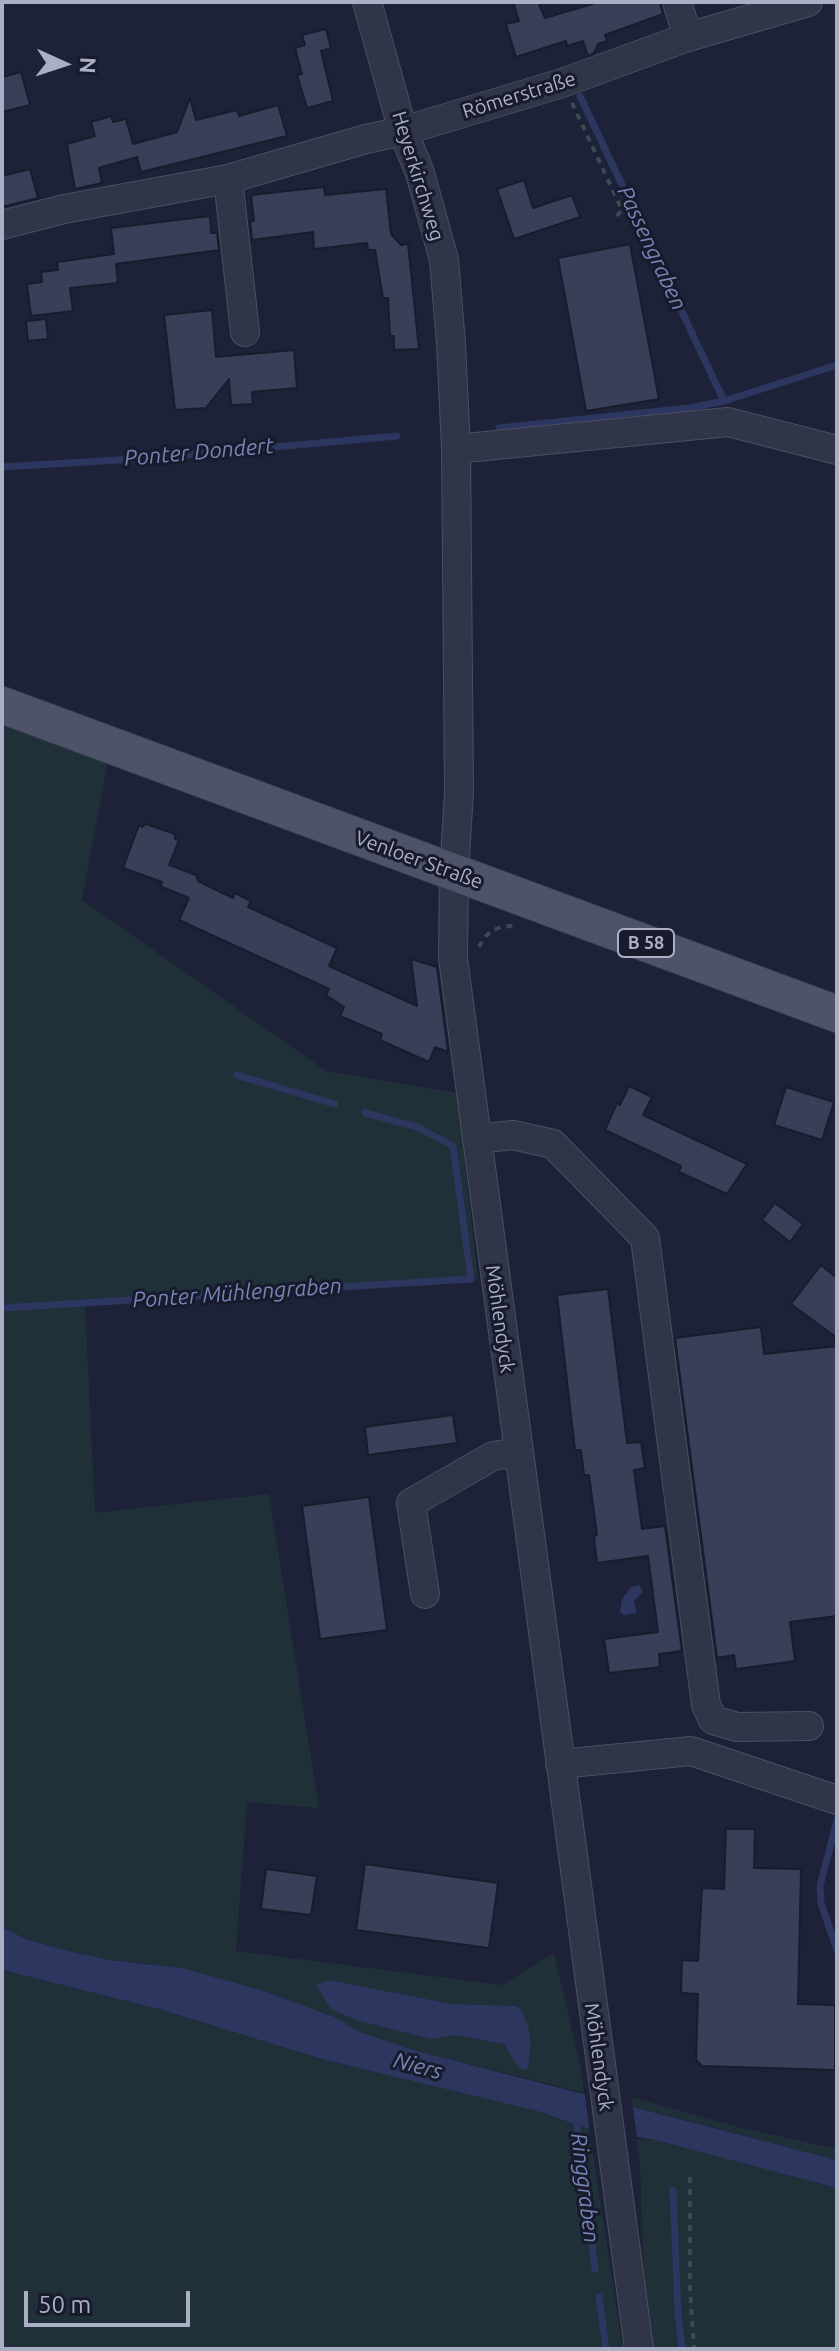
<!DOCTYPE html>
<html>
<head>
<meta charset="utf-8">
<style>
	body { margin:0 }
	#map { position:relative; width:839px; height:2351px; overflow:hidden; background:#1d2238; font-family:Ubuntu,sans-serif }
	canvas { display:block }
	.frame { position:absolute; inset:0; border:4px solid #aaafc6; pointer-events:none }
	.north { position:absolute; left:24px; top:24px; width:80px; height:80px; -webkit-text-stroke:6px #171b2c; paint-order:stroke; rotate:93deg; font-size:22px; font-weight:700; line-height:32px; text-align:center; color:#aaafc6 }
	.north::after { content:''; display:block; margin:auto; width:28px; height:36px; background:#aaafc6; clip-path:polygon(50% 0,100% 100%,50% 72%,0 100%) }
	.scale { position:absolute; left:24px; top:2291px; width:166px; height:36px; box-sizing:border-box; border:4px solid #aaafc6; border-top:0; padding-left:10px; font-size:24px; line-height:28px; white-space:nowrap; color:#aaafc6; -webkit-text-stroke:6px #171b2c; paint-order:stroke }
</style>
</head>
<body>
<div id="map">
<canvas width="839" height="2351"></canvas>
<div class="frame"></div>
<div class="north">N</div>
<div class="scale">50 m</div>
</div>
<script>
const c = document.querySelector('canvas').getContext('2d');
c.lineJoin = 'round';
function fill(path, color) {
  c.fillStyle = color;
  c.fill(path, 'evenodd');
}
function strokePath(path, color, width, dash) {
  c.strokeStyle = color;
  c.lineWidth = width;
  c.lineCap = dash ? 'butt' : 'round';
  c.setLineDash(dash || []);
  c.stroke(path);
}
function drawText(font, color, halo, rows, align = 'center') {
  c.font = font + ' Ubuntu,sans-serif';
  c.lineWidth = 6;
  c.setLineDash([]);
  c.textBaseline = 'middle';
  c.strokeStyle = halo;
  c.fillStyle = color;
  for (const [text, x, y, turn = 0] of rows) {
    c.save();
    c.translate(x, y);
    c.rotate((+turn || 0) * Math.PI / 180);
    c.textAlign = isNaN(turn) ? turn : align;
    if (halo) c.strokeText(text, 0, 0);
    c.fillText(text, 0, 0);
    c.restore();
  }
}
const green = new Path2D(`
	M 2,722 L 108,761 L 82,900 L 326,1071 L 457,1093 L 478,1278 L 85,1303 L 95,1513 L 269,1494 L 319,1808 L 247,1802 L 236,1951 L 502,1985 L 554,1953 L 580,2064 L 584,2093 L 410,2049 L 357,2031 L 337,2018 L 264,1991 L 146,1963 L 110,1960 L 64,1950 L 26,1939 L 2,1927 ZM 329,1980 L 452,2004 L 517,2006 L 518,2066 L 504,2044 L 456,2035 L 431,2039 L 359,2021 Z
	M 2,1970 L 159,2009 L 325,2060 L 537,2111 L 589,2129 L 623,2349 L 2,2349 Z
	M 631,2097 L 742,2128 L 837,2149 L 837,2160 L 632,2106 Z
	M 637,2139 L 655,2140 L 837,2188 L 837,2349 L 646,2349 L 640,2164 Z`);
const water = new Path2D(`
	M 639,1585 L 643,1592 L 634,1601 L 637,1613 L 624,1615 L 620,1612 L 622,1599 L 631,1587 Z
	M 2,1927 L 26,1939 L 64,1950 L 110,1960 L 182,1968 L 264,1991 L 337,2018 L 357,2031 L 410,2049 L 837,2160 L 837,2188 L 655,2140 L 589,2129 L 537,2111 L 325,2060 L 159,2009 L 2,1970 Z
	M 329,1980 L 452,2004 L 517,2006 C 532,2024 533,2047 527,2070 L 518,2067 L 504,2044 L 456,2035 L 431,2039 L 359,2021 L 331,2009 L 316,1985 Z`);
const pier = new Path2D(`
	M 584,2089 L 632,2102 L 638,2143 L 590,2134 Z`);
const stream = new Path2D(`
	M 580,96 L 724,401
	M 499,428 L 689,408 L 724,401 L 837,365
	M 2,467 L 152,458 L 397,436
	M 236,1075 L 335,1104
	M 2,1308 L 471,1279 L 453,1146 L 417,1127 L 365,1113
	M 837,1820 L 820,1886 L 821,1903 L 837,1950
	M 576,2116 L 595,2269
	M 673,2190 L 678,2314 L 682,2349
	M 599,2297 L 606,2349`);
const building = new Path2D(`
	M 513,2 L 538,2 L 545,18 L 599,2 L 660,2 L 663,14 L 605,35 L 607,41 L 598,44 L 594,53 L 588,56 L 583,41 L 567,46 L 566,41 L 516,57 L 506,24 L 519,21 Z
	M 326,29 L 331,48 L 321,51 L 333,101 L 307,108 L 297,75 L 302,74 L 295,48 L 305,45 L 302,35 Z
	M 21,72 L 30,105 L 2,112 L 2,77 Z
	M 190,98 L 196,120 L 237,110 L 239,116 L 278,105 L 287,136 L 141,172 L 137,157 L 99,168 L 102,183 L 75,189 L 67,144 L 95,136 L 91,122 L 111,116 L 113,122 L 126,119 L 133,144 L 177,132 Z
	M 30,169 L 38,198 L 2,207 L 2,176 Z
	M 524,180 L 533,208 L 572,195 L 580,217 L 514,239 L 497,189 Z
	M 324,187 L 325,195 L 386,189 L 391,234 L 401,245 L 408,244 L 419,349 L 394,350 L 394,336 L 390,336 L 388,298 L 383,298 L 375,250 L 368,250 L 367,243 L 314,249 L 313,232 L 252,240 L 250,221 L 254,221 L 251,195 Z
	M 210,216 L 211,233 L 217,233 L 219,250 L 116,264 L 118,283 L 70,288 L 73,311 L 31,316 L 27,284 L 42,282 L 41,272 L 58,270 L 57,262 L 114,254 L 111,228 Z
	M 630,244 L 659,399 L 586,411 L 558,258 Z
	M 212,310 L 216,357 L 294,350 L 297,388 L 252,392 L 253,404 L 231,405 L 229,379 L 206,408 L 175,410 L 164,315 Z
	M 46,319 L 48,339 L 28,341 L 26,321 Z
	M 146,824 L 175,834 L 175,839 L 179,840 L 169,865 L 196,875 L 198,881 L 233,898 L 235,893 L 251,901 L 248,907 L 337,948 L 329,966 L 417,1006 L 411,959 L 437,967 L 448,1052 L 435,1047 L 429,1062 L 380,1040 L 382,1034 L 340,1016 L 344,1007 L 326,995 L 329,989 L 179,920 L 189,898 L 160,886 L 162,882 L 123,868 L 139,825 L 142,827 Z
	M 629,1086 L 652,1097 L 643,1115 L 747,1164 L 727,1194 L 679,1172 L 681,1166 L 605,1130 L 617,1103 L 620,1105 Z
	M 786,1087 L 834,1102 L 822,1140 L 774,1125 Z
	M 775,1203 L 803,1224 L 790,1242 L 762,1220 Z
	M 821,1265 L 837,1278 L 837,1338 L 791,1304 Z
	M 608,1289 L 627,1443 L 641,1442 L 645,1468 L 634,1470 L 642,1529 L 665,1526 L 682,1651 L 659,1654 L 660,1667 L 609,1673 L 604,1639 L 658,1632 L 648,1556 L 597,1563 L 594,1536 L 597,1535 L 589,1475 L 584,1475 L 581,1450 L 575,1450 L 557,1295 Z
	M 761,1327 L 764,1354 L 837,1346 L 837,1616 L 790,1622 L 795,1661 L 736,1669 L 734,1655 L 717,1658 L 675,1338 Z
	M 453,1415 L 457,1443 L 368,1455 L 365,1427 Z
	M 369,1497 L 387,1630 L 320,1639 L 302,1506 Z
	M 726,1829 L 755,1829 L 754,1868 L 801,1869 L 798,2004 L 835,2005 L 835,2070 L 702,2066 L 696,2060 L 698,1994 L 681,1993 L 682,1960 L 698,1961 L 702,1888 L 724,1889 Z
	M 365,1864 L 498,1883 L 489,1948 L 356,1930 Z
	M 266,1869 L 317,1876 L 311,1915 L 261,1909 Z`);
const path = new Path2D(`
	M 572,103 L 622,210 L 616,217
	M 479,947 C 487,931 495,927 513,926
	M 690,2177 L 690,2289 L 694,2349`);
const minor = new Path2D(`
	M 367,2 L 403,131 L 420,173 L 444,260 L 451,343 L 456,449 L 459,792 L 454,873 L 453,958 L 639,2349
	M 677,2 L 688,37
	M 228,179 L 245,332
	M 2,225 L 64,209 L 228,179 L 366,139 L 403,131 L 562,83 L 688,37 L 808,2
	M 456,449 L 728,422 L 837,450
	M 477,1139 L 513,1135 L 553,1144 L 645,1238 L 706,1705 L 713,1720 L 737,1727 L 809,1726
	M 425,1594 L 411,1503 L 493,1456 L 518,1452
	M 560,1764 L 691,1751 L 837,1800`);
const major = new Path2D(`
	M 2,705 L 837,1014`);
const shields = [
	[646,943,56]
];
const shieldNames = [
	["B 58",646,943]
];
const streetNames = [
	["Römerstraße",519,95,-17],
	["Heyerkirchweg",418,176,73],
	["Venloer Straße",419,860,20],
	["Möhlendyck",500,1319,82],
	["Möhlendyck",599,2057,82]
];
const waterNames = [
	["Passengraben",652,248,65],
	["Ponter Dondert",199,452,-5],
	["Ponter Mühlengraben",237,1293,-4],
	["Niers",418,2066,15],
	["Ringgraben",585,2188,83]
];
fill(green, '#1f3039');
fill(water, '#2d365f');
fill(pier, '#1d2238');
strokePath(stream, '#2d365f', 7);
fill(building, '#393f59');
strokePath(building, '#181d2e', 2);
strokePath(minor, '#4b4f63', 30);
strokePath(major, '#3a3e51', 38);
strokePath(path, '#3a4b53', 4, [6, 6]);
strokePath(minor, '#313548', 28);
strokePath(major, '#4e5369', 36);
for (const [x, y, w] of shields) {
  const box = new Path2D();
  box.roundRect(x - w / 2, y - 14, w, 28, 6);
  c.fillStyle = '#171b2c';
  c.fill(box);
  strokePath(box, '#aaafc6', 2);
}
drawText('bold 18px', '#aaafc6', null, shieldNames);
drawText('20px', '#aaafc6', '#171b2c', streetNames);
drawText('italic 22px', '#7784b6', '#171b2c', waterNames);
</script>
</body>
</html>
